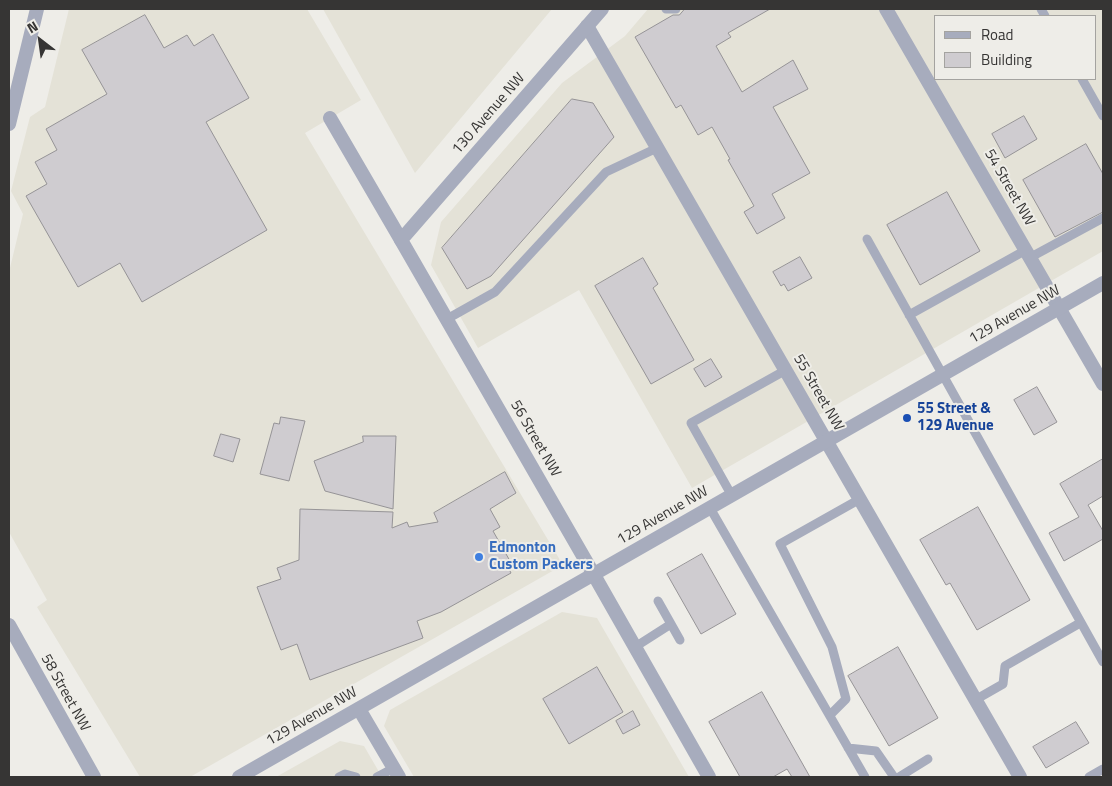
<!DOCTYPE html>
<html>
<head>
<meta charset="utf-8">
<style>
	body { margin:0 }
	#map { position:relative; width:1112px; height:786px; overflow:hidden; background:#eeede8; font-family:"Titillium Web",sans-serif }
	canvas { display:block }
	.frame { position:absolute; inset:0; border:10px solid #363534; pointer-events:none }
	.legend { position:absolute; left:934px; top:15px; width:162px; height:65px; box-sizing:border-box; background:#eeede8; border:1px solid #a4a3a0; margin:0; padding:6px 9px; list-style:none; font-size:15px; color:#363534 }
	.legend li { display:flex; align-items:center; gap:10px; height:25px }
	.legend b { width:25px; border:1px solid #a4a3a0 }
	.north { position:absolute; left:15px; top:15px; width:50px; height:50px; -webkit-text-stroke:4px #eeede8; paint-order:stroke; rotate:330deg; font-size:14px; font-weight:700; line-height:20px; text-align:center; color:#363534 }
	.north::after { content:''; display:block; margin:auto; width:18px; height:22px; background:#363534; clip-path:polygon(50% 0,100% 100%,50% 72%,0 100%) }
</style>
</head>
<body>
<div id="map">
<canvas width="1112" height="786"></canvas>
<div class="frame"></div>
<ul class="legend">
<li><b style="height:6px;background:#a7acbd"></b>Road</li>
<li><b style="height:14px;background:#cfccd0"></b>Building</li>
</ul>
<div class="north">N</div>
</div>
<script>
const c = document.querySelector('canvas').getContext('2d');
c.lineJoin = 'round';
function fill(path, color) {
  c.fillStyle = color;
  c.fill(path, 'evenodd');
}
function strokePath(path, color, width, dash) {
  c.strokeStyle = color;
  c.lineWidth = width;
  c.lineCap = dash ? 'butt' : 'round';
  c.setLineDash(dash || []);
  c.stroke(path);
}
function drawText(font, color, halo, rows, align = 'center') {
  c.font = font + ' "Titillium Web",sans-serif';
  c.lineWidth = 4;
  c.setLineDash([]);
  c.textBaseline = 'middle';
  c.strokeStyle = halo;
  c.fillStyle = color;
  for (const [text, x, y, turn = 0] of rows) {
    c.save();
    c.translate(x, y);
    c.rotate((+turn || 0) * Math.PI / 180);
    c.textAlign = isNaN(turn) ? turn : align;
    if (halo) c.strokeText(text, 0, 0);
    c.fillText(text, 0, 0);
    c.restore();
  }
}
const built = new Path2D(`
	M 69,9 L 307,9 L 361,100 L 305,133 L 563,565 L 190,777 L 140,777 L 37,607 L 47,600 L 9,532 L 9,272 L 23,214 L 11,191 L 30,117 L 45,107 Z
	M 323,9 L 552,9 L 415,173 Z
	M 648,9 L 1103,9 L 1103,251 L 692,488 L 579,290 L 478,348 L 431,265 L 441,222 L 562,83 L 625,36 ZM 936,16 L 1096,16 L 1096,79 L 936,79 Z
	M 562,612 L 597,618 L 689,777 L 414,777 L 384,726 L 390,710 Z
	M 340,741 L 364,746 L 382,777 L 276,777 Z`);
const building = new Path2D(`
	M 685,9 L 770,9 L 728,33 L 731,37 L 716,46 L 742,92 L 793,60 L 808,89 L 773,107 L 810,173 L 772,194 L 785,218 L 757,234 L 744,212 L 754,206 L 728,160 L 730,159 L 712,127 L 698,135 L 681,105 L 676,108 L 635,37 L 673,15 L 679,15 Z
	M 145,15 L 164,48 L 187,35 L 194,46 L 213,34 L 249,98 L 206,122 L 267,230 L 142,302 L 120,263 L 78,287 L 26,196 L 47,184 L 35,162 L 57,150 L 46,129 L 107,94 L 82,50 Z
	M 572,99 L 593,103 L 614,137 L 491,276 L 467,289 L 442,248 Z
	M 1024,116 L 1037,139 L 1005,158 L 992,134 Z
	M 1086,144 L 1103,174 L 1103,212 L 1055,237 L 1023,180 Z
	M 947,192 L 980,251 L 920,285 L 887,225 Z
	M 800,257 L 812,278 L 788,291 L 784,284 L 781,286 L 773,272 Z
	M 643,258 L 658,284 L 653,288 L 694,360 L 651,384 L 595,286 Z
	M 711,359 L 722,377 L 705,387 L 694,369 Z
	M 1037,387 L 1057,422 L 1034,435 L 1014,400 Z
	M 281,417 L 305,421 L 289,481 L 260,474 L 274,423 L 279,424 Z
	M 221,434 L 240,439 L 233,462 L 214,456 Z
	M 363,436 L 396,436 L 393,509 L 325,491 L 314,461 L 363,442 Z
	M 1103,459 L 1103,496 L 1088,505 L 1103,531 L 1103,539 L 1064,561 L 1049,533 L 1079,517 L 1060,484 Z
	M 505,472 L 516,493 L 490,509 L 500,527 L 493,531 L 510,561 L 506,563 L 511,573 L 441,612 L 417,621 L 423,638 L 310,680 L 297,644 L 281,650 L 257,587 L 281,579 L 277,568 L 299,560 L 300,509 L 393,512 L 392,528 L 407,522 L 409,527 L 438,522 L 434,513 Z
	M 978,507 L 1030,600 L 977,630 L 950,583 L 946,585 L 920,540 Z
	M 702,554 L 736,614 L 701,634 L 667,574 Z
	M 898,647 L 938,718 L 889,746 L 848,676 Z
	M 597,667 L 623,712 L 569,744 L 543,699 Z
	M 762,692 L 810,777 L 792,777 L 787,769 L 773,777 L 740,777 L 709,722 Z
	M 633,711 L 640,725 L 623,734 L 616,721 Z
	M 1076,722 L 1089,743 L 1046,768 L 1033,747 Z`);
const service = new Path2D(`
	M 666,9 L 676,9
	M 1041,9 L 1045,16
	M 1082,79 L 1103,116
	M 867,239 L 1103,662
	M 1031,257 L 1103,218
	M 909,315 L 1026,250
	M 447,319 L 495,292 L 606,172 L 657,148
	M 732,496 L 691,423 L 786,370
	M 710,508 L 865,777
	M 658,601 L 680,640
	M 635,647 L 671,624
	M 975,700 L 1003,684 L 1005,666 L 1080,623
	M 830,715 L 846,699 L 832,647 L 780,544 L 860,499
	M 848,748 L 876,751 L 894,777
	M 339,777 L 345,774 L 356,777
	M 377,777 L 394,768
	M 899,777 L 928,759
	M 1089,777 L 1103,769`);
const minor = new Path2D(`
	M 886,9 L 1103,384
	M 587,26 L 1020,777
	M 330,118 L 401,240
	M 9,124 L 37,9
	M 594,575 L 709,777
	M 9,625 L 94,777
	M 359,709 L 399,777`);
const tertiary = new Path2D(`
	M 594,575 L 401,240 L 602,9
	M 239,777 L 1103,283`);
const markers = [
	[907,418,5,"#1a4fb4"],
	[479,557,5,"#3f7fe0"]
];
const streetNames = [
	["130 Avenue NW",489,114,-49],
	["54 Street NW",1009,188,60],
	["129 Avenue NW",1015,315,-30],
	["55 Street NW",818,393,60],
	["56 Street NW",535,439,60],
	["129 Avenue NW",663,516,-30],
	["58 Street NW",65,693,61],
	["129 Avenue NW",312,717,-30]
];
const transitNames = [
	["55 Street &",917,409],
	["129 Avenue",917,426]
];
const shopNames = [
	["Edmonton",489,548],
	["Custom Packers",489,565]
];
fill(built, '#e4e2d7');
fill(building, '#cfccd0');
strokePath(building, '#969497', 1);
strokePath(service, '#a7acbd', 9);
strokePath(minor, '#a7acbd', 14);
strokePath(tertiary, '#a7acbd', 14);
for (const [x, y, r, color] of markers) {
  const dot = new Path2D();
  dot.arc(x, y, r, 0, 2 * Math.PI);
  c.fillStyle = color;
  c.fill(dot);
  strokePath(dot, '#eeede8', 2);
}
drawText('15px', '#363534', '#eeede8', streetNames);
drawText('bold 15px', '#164399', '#eeede8', transitNames, 'left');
drawText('bold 15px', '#366cbe', '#eeede8', shopNames, 'left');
</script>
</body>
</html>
